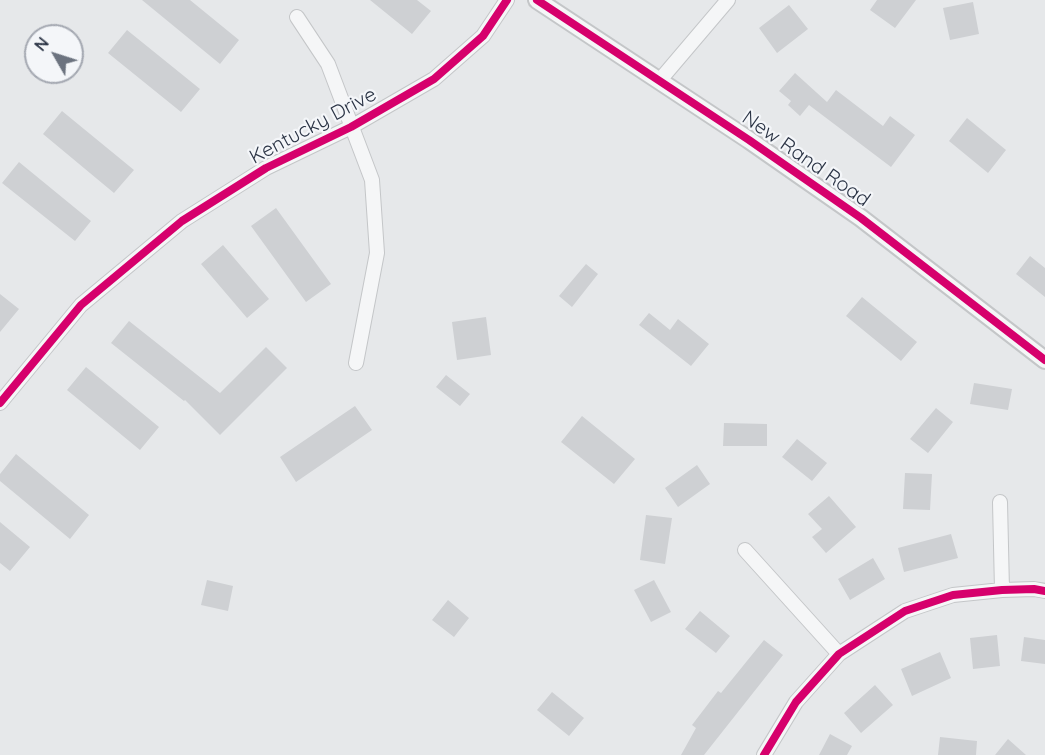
<!DOCTYPE html>
<html>
<head>
<meta charset="utf-8">
<style>
	body { margin:0 }
	#map { position:relative; width:1045px; height:755px; overflow:hidden; background:#e6e8ea; font-family:Quicksand,sans-serif }
	canvas { display:block }
	.north { position:absolute; left:24px; top:24px; width:60px; height:60px; box-sizing:border-box; background:#f4f6f9; border:2px solid #a4a8b1; border-radius:50%; rotate:309deg; font-size:16px; font-weight:700; line-height:24px; text-align:center; color:#2b3445 }
	.north::after { content:''; display:block; margin:auto; width:21px; height:27px; background:#6c737f; clip-path:polygon(50% 0,100% 100%,50% 72%,0 100%) }
</style>
</head>
<body>
<div id="map">
<canvas width="1045" height="755"></canvas>
<div class="north">N</div>
</div>
<script>
const c = document.querySelector('canvas').getContext('2d');
c.lineJoin = 'round';
function fill(path, color) {
  c.fillStyle = color;
  c.fill(path, 'evenodd');
}
function strokePath(path, color, width, dash) {
  c.strokeStyle = color;
  c.lineWidth = width;
  c.lineCap = dash ? 'butt' : 'round';
  c.setLineDash(dash || []);
  c.stroke(path);
}
function drawText(font, color, halo, rows, align = 'center') {
  c.font = font + ' Quicksand,sans-serif';
  c.lineWidth = 4.5;
  c.setLineDash([]);
  c.textBaseline = 'middle';
  c.strokeStyle = halo;
  c.fillStyle = color;
  for (const [text, x, y, turn = 0] of rows) {
    c.save();
    c.translate(x, y);
    c.rotate((+turn || 0) * Math.PI / 180);
    c.textAlign = isNaN(turn) ? turn : align;
    if (halo) c.strokeText(text, 0, 0);
    c.fillText(text, 0, 0);
    c.restore();
  }
}
const building = new Path2D(`
	M 142,0 L 190,0 L 239,40 L 220,64 Z
	M 370,0 L 417,0 L 431,11 L 412,34 Z
	M 877,0 L 916,0 L 895,28 L 870,10 Z
	M 973,2 L 979,34 L 950,40 L 943,8 Z
	M 789,5 L 808,29 L 777,53 L 759,28 Z
	M 127,30 L 200,89 L 181,112 L 108,53 Z
	M 795,73 L 827,102 L 836,90 L 883,126 L 890,116 L 915,135 L 891,167 L 809,105 L 800,116 L 788,105 L 791,101 L 779,91 Z
	M 62,111 L 134,170 L 114,193 L 43,134 Z
	M 967,118 L 1006,150 L 988,173 L 949,141 Z
	M 19,162 L 91,221 L 75,241 L 2,183 Z
	M 276,208 L 331,284 L 306,302 L 251,226 Z
	M 223,245 L 269,299 L 247,318 L 201,264 Z
	M 1030,256 L 1045,268 L 1045,297 L 1016,274 Z
	M 586,264 L 598,274 L 572,307 L 559,296 Z
	M 0,294 L 19,309 L 0,332 Z
	M 862,297 L 917,342 L 901,361 L 846,316 Z
	M 649,313 L 670,330 L 678,319 L 709,344 L 691,366 L 639,325 Z
	M 486,317 L 491,355 L 457,360 L 452,322 Z
	M 129,321 L 220,393 L 266,347 L 287,368 L 220,435 L 185,400 L 184,401 L 111,343 Z
	M 86,367 L 159,427 L 140,450 L 67,390 Z
	M 446,375 L 470,394 L 460,406 L 436,387 Z
	M 974,383 L 1012,389 L 1008,410 L 970,404 Z
	M 355,406 L 372,430 L 296,482 L 280,457 Z
	M 936,408 L 953,422 L 928,453 L 910,439 Z
	M 582,416 L 635,459 L 614,484 L 561,442 Z
	M 724,423 L 767,424 L 767,446 L 723,446 Z
	M 797,439 L 827,463 L 812,481 L 782,457 Z
	M 16,454 L 89,515 L 70,539 L 0,481 L 0,474 Z
	M 697,465 L 710,484 L 678,507 L 665,488 Z
	M 905,473 L 932,474 L 930,510 L 903,509 Z
	M 829,496 L 856,527 L 826,553 L 812,537 L 822,529 L 808,514 Z
	M 646,515 L 672,518 L 665,564 L 640,560 Z
	M 0,522 L 30,547 L 10,571 L 0,563 Z
	M 951,534 L 958,558 L 904,572 L 898,548 Z
	M 873,558 L 885,579 L 850,600 L 838,579 Z
	M 207,580 L 233,586 L 228,611 L 201,605 Z
	M 654,580 L 671,612 L 651,622 L 634,590 Z
	M 448,600 L 469,618 L 454,637 L 432,620 Z
	M 700,611 L 730,636 L 716,653 L 685,629 Z
	M 997,635 L 1000,666 L 973,669 L 970,638 Z
	M 1024,637 L 1045,640 L 1045,664 L 1021,661 Z
	M 764,640 L 783,655 L 704,755 L 681,755 L 696,728 L 692,725 L 718,691 L 721,693 Z
	M 940,652 L 951,678 L 912,696 L 901,669 Z
	M 875,685 L 893,705 L 861,733 L 844,713 Z
	M 552,692 L 584,718 L 569,736 L 537,710 Z
	M 830,734 L 852,746 L 847,755 L 819,755 Z
	M 940,737 L 977,741 L 976,755 L 938,755 Z
	M 1008,739 L 1026,755 L 995,755 Z`);
const minor = new Path2D(`
	M 297,17 L 328,64 L 372,180 L 377,253 L 356,363
	M 660,80 L 728,0
	M 0,403 L 81,305 L 182,221 L 266,168 L 351,127 L 434,79 L 483,36 L 507,0
	M 1000,502 L 1002,590
	M 745,550 L 839,654
	M 764,755 L 796,702 L 839,654 L 905,611 L 953,595 L 1002,590 L 1034,589 L 1045,591`);
const tertiary = new Path2D(`
	M 537,0 L 749,140 L 861,218 L 1045,360`);
const cycleway = new Path2D(`
	M 537,0 L 749,140 L 861,218 L 1045,360
	M 0,403 L 81,305 L 182,221 L 266,168 L 351,127 L 434,79 L 483,36 L 507,0
	M 764,755 L 796,702 L 839,654 L 905,611 L 953,595 L 1002,590 L 1034,589 L 1045,591`);
const streetNames = [
	["Kentucky Drive",313,126,-28],
	["New Rand Road",806,159,35]
];
fill(building, '#ced0d3');
strokePath(minor, '#c4c6c8', 16);
strokePath(tertiary, '#c4c6c8', 20);
strokePath(minor, '#f5f6f7', 14);
strokePath(tertiary, '#f5f6f7', 16);
strokePath(cycleway, '#d6006c', 8);
drawText('20px', '#2b3445', '#f4f6f9', streetNames);
</script>
</body>
</html>
